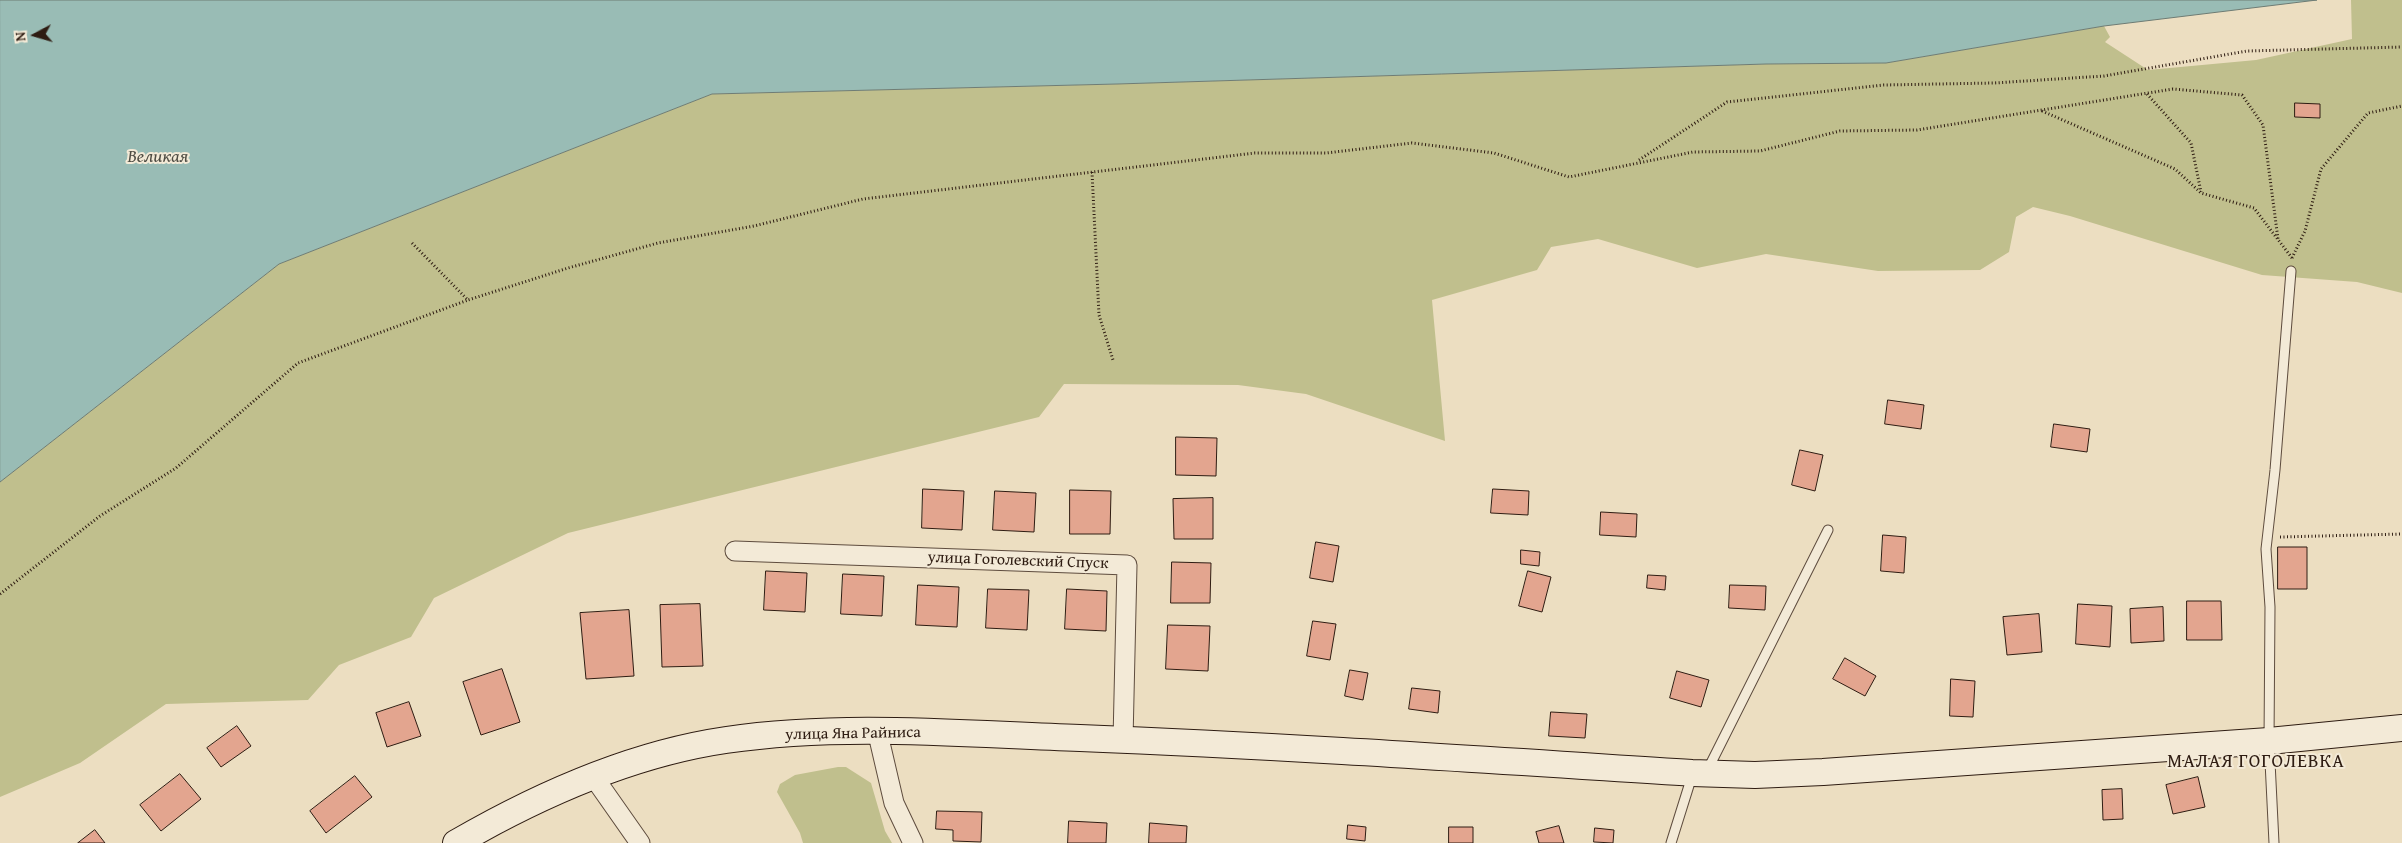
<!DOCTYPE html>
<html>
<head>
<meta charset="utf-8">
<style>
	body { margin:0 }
	#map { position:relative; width:2402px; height:843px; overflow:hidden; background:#ecdec1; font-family:"Gentium Book Plus",serif }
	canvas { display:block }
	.north { position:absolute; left:10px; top:10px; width:50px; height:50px; -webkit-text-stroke:4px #f3ead7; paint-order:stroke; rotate:264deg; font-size:14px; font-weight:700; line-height:20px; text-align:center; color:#2e1c12 }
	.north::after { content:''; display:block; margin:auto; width:18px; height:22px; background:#2e1c12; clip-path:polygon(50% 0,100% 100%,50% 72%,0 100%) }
</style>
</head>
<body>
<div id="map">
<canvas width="2402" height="843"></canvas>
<div class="north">N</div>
</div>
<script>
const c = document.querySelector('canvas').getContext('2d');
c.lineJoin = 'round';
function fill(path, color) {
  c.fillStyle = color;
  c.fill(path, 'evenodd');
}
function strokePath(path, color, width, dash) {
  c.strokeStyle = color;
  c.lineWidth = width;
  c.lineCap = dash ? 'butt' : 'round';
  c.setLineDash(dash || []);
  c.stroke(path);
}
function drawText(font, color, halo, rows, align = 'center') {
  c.font = font + ' "Gentium Book Plus",serif';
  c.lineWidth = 4;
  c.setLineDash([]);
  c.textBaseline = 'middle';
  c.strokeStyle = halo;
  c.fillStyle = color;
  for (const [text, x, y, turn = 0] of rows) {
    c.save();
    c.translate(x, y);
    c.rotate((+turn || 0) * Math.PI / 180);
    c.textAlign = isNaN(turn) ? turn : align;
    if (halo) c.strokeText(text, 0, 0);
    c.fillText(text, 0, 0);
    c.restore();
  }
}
const green = new Path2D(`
	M 2351,0 L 2402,0 L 2402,293 L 2357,282 L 2262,275 L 2070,216 L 2033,207 L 2016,217 L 2009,252 L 1980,270 L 1878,271 L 1766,254 L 1697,268 L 1598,239 L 1551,247 L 1537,270 L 1432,300 L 1445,441 L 1306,394 L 1238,385 L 1064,384 L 1039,417 L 568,533 L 434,598 L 411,637 L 339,665 L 308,700 L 166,704 L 80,763 L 0,797 L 0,482 L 279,264 L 712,94 L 1117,84 L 1766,64 L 1886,63 L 2104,26 L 2110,37 L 2105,42 L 2148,70 L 2256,60 L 2352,39 Z
	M 838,767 L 846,767 L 871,783 L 885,831 L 892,843 L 803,843 L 800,833 L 777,792 L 780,784 L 795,775 Z`);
const water = new Path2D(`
	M 0,0 L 2317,0 L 2104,26 L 1886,63 L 1766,64 L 1117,84 L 712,94 L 279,264 L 0,482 Z`);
const building = new Path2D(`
	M 2295,103 L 2320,104 L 2320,118 L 2295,117 Z
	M 1888,400 L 1924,405 L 1921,429 L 1885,424 Z
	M 2054,424 L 2090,429 L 2087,452 L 2051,447 Z
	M 1176,437 L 1217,438 L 1216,476 L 1176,475 Z
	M 1800,450 L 1823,455 L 1815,491 L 1792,485 Z
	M 923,489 L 964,491 L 962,530 L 922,528 Z
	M 1493,489 L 1529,491 L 1528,515 L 1491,513 Z
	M 1070,490 L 1111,491 L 1110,534 L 1070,534 Z
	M 995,491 L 1036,493 L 1034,532 L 993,530 Z
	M 1213,498 L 1213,539 L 1174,539 L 1173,499 Z
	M 1601,512 L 1637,514 L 1636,537 L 1600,535 Z
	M 1883,535 L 1906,537 L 1904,573 L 1881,571 Z
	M 1316,542 L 1339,546 L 1333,582 L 1310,578 Z
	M 2278,547 L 2307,547 L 2307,589 L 2278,589 Z
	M 1521,550 L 1540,552 L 1539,566 L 1521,564 Z
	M 1172,562 L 1211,563 L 1210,603 L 1171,603 Z
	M 766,571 L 807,573 L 805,612 L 764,610 Z
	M 1528,571 L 1551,577 L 1542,612 L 1519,606 Z
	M 843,574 L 884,576 L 882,616 L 841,614 Z
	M 1648,575 L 1666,576 L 1665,590 L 1647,588 Z
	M 918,585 L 959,587 L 957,627 L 916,625 Z
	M 1730,585 L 1766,586 L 1765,610 L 1729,608 Z
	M 988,589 L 1029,590 L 1027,630 L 986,628 Z
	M 1067,589 L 1107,591 L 1106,631 L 1065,629 Z
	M 2187,601 L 2221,601 L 2222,640 L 2187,640 Z
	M 700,604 L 703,666 L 662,667 L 660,605 Z
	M 2078,604 L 2112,606 L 2110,647 L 2076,644 Z
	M 2163,607 L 2164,641 L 2131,643 L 2130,609 Z
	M 629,610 L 634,676 L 586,679 L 580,613 Z
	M 2039,614 L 2042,652 L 2007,655 L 2003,617 Z
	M 1313,621 L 1336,624 L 1330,660 L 1307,656 Z
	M 1168,625 L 1210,626 L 1208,671 L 1166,669 Z
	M 1845,658 L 1876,676 L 1865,696 L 1833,679 Z
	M 502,669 L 520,722 L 481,735 L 463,682 Z
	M 1350,670 L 1368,673 L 1363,700 L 1345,696 Z
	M 1677,671 L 1709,680 L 1701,707 L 1670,698 Z
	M 1951,679 L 1975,681 L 1973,717 L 1950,716 Z
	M 1412,688 L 1440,691 L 1438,713 L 1409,709 Z
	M 409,702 L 421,736 L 387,747 L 376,713 Z
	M 1551,712 L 1587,714 L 1585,738 L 1549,736 Z
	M 237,726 L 251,746 L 221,767 L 207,748 Z
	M 180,774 L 201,799 L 161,831 L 140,805 Z
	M 355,776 L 372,797 L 326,833 L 310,811 Z
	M 2198,777 L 2205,807 L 2173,814 L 2166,785 Z
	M 2122,789 L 2123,819 L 2103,820 L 2102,790 Z
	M 937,811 L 982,812 L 981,842 L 953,841 L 953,830 L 936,829 Z
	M 1069,821 L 1107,823 L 1106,843 L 1068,843 Z
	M 1150,823 L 1187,826 L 1186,843 L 1149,843 Z
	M 1348,825 L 1366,827 L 1365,841 L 1347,839 Z
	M 1559,826 L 1564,843 L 1539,843 L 1536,832 Z
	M 1449,827 L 1473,827 L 1473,843 L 1449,843 Z
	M 1595,828 L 1614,830 L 1613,843 L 1594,842 Z
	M 95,830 L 105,843 L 78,843 Z`);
const path = new Path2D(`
	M 2147,94 L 2191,143 L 2201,192
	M 2042,111 L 2175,169 L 2201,193 L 2254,208 L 2292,258
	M 1639,160 L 1727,102 L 1884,85 L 1994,83 L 2104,76 L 2247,51 L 2402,47
	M 1092,172 L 1099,315 L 1113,360
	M 412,243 L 468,300 L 568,268 L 658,243 L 754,226 L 863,199 L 1255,153 L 1326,153 L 1412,143 L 1494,153 L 1569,177 L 1693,152 L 1760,151 L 1840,131 L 1917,130 L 2173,89 L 2242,95 L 2263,125 L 2278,239
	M 2292,258 L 2305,231 L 2321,169 L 2368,113 L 2402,106
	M 2280,537 L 2402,534
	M 0,594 L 100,516 L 176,468 L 298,363 L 468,300`);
const lane = new Path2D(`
	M 1707,771 L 1828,530
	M 1671,843 L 1692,776
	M 2274,843 L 2269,741 L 2270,607 L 2266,549 L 2275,470 L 2291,271`);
const street = new Path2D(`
	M 735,551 L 1127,565 L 1123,740
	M 877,730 L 894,803 L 913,843
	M 593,776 L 640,843`);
const secondary = new Path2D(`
	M 456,843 C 539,795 630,754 726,740 C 843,723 962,734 1080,738 C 1284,746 1488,760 1692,773 L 1755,775 L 1823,772 L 2269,741 L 2402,728`);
const streetNames = [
	["улица Гоголевский Спуск",1018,561,2],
	["улица Яна Райниса",853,734,-1]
];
const waterNames = [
	["Великая",158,157]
];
const quarterNames = [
	["МАЛАЯ ГОГОЛЕВКА",2256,762]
];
fill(green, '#c0bf8d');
fill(water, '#99bcb5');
strokePath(water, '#6e7c74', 1);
fill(building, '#e3a58f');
strokePath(building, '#2e1c12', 1);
strokePath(lane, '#5e4c3e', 11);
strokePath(street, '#5e4c3e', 21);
strokePath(secondary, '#2e1c12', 28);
strokePath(path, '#2e1c12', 3, [1, 2.5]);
strokePath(lane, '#f3ead7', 9);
strokePath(street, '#f3ead7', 19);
strokePath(secondary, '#f3ead7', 26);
drawText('16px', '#2e1c12', '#f3ead7', streetNames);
drawText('italic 18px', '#4e4c43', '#f3ead7', waterNames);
c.letterSpacing = '1px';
drawText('19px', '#2e1c12', '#f3ead7', quarterNames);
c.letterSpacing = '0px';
</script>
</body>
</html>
